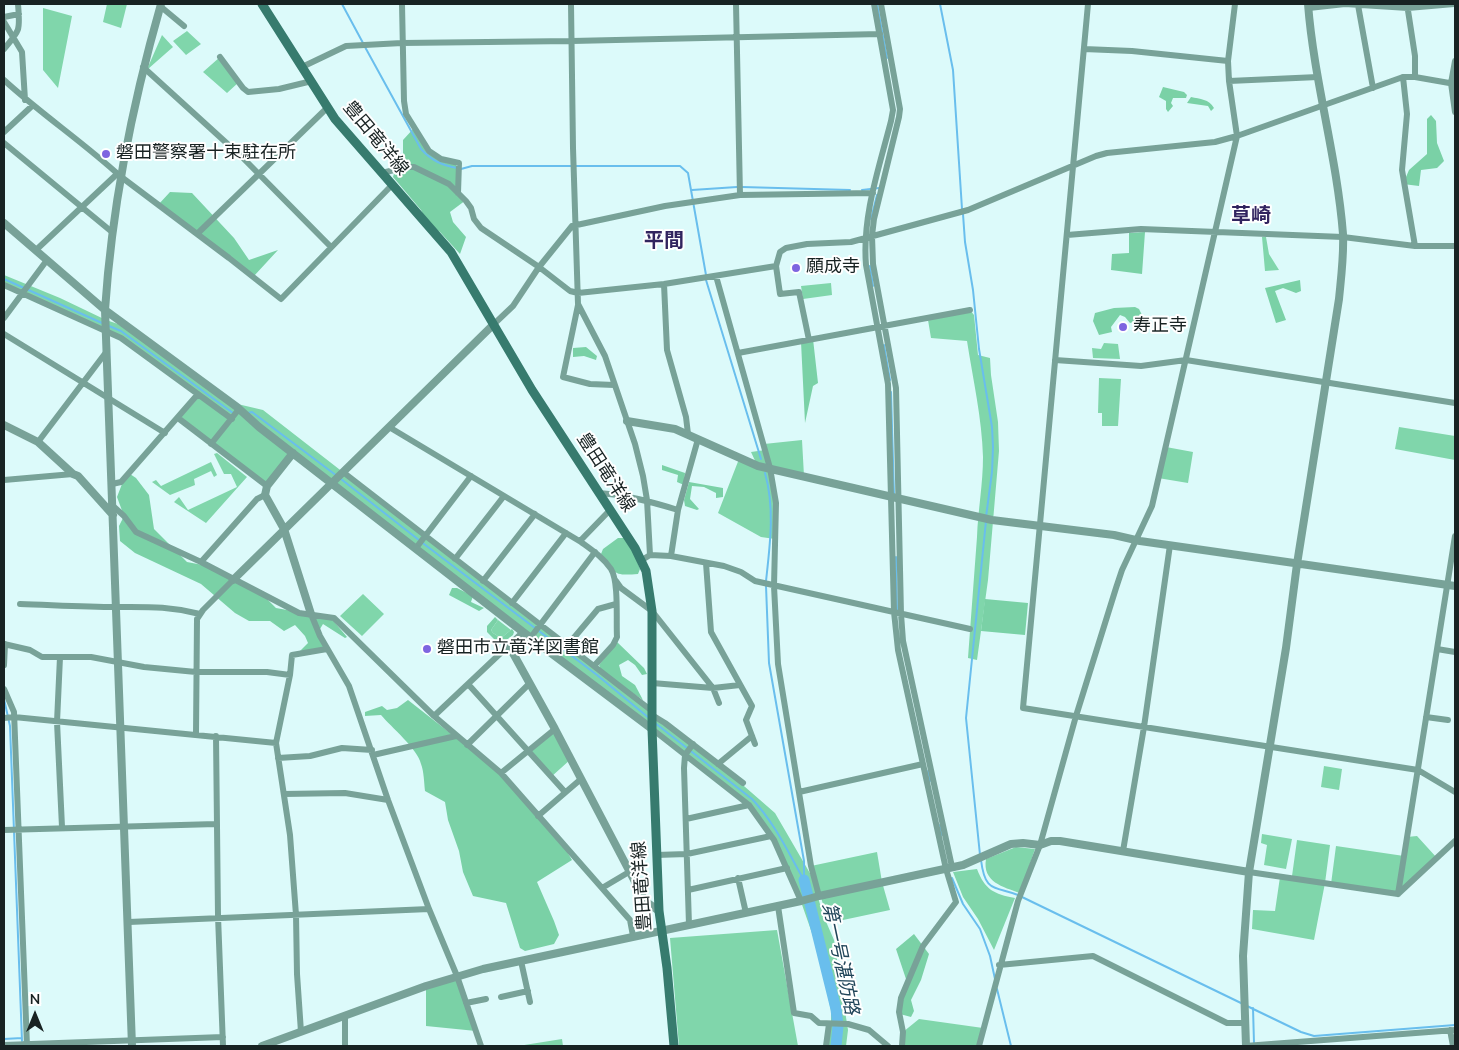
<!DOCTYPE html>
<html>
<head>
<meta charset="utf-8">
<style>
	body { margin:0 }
	#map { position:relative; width:1459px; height:1050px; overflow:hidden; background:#dcfafa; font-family:"Nunito Sans",sans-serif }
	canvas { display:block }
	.frame { position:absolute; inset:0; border:5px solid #182323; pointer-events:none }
	.north { position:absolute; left:10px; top:990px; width:50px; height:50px; -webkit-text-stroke:4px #fff; paint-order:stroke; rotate:0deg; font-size:14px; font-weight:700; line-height:20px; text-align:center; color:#182323 }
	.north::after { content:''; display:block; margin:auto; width:18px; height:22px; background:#182323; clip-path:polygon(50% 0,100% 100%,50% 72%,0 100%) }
</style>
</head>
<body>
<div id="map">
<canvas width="1459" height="1050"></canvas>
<div class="frame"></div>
<div class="north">N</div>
</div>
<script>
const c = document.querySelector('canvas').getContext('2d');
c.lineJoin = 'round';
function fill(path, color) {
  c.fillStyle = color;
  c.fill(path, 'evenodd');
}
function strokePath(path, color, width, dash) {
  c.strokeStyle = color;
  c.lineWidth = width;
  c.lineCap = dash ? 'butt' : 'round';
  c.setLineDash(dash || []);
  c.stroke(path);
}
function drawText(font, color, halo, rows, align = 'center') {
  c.font = font + ' "Nunito Sans","Noto Sans JP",sans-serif';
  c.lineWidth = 4;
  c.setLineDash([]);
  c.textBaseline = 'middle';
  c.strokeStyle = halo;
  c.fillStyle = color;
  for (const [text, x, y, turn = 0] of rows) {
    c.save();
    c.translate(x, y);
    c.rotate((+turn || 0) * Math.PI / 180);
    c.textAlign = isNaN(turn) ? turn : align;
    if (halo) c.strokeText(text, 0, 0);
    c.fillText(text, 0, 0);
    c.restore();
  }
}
const green = new Path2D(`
	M 107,4 L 127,4 L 121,28 L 103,22 Z
	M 43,8 L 72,16 L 58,88 L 43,70 Z
	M 187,31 L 201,44 L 186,55 L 173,41 Z
	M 162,35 L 173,47 L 148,69 L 148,67 Z
	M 220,57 L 239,82 L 227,93 L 203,72 Z
	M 1262,237 L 1266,237 L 1269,254 L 1279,270 L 1265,271 Z
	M 4,275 L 60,298 L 106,320 L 118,324 L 229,402 L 263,410 L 721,766 L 775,813 L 811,875 L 824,917 L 834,940 L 848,1030 L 846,1046 L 827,1046 L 831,1024 L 831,1011 L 819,953 L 800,899 L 781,855 L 746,803 L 293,453 L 267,486 L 181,417 L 199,397 L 121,338 L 4,285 Z
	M 831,283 L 832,295 L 803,299 L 801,286 Z
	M 970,310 L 974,315 L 978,355 L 990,358 L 991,375 L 998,422 L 999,451 L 988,580 L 977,660 L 968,658 C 971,617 974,577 977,537 C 978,510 983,484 983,457 C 982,418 973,380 967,341 L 931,338 L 928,320 Z
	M 1104,343 L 1118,344 L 1120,359 L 1093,358 L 1092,348 L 1101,349 Z
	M 1099,378 L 1121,379 L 1118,426 L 1102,426 L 1102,413 L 1098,413 Z
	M 1399,427 L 1455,436 L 1455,460 L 1395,449 Z
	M 802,440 L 804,476 L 770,468 L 776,503 L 775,539 L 761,537 L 718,513 L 739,459 L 757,465 L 751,452 L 765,450 L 764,444 Z
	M 1166,447 L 1193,452 L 1188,483 L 1158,478 Z
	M 217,453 L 247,477 L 206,523 L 174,502 L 179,497 L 188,510 L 237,487 L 231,474 L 224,474 L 214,454 Z
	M 211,462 L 217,475 L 214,477 L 211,471 L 194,479 L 195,485 L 170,495 L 152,482 L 156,480 L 161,486 Z
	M 363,594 L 384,614 L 362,636 L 340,616 Z
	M 498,620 L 511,630 L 501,638 L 493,633 L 491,630 Z
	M 555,729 L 571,759 L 551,777 L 530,749 Z
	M 1324,766 L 1342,769 L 1339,790 L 1321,787 Z
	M 1262,834 L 1292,839 L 1286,869 L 1264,865 L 1267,845 L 1261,843 Z
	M 1417,836 L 1437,858 L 1400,892 L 1407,837 Z
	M 1297,840 L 1330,845 L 1325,883 L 1314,940 L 1252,929 L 1253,910 L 1275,911 L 1280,877 L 1292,876 Z
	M 1336,846 L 1404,856 L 1398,894 L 1331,884 Z
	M 1016,847 L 1035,849 L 1020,893 C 1003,887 982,882 986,859 Z
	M 877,852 L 882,882 L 890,910 L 829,923 L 811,866 Z
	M 977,869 C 985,890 994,894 1015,898 L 994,950 L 978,919 L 963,897 L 953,872 Z
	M 777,930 L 798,1046 L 679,1046 L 670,938 Z
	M 919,1019 L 983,1028 L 979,1046 L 902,1046 L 903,1032 Z
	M 562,1039 L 563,1046 L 518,1046 Z`);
const forest = new Path2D(`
	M 1163,87 L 1184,92 L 1187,95 L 1186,98 L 1173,98 L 1171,103 L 1173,106 L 1168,112 L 1166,109 L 1166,101 L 1159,97 Z
	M 1191,97 C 1200,99 1209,99 1214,108 L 1211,111 L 1208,106 L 1187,103 Z
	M 1431,115 L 1436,121 L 1437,143 L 1444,161 L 1437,168 L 1421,170 L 1419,186 L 1403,184 L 1409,170 L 1427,154 L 1427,119 Z
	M 414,128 L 434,155 L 456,163 L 458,193 L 466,200 L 450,212 L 453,222 L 466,237 L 460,254 L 440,232 L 428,224 L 421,210 L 393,177 L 395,170 L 409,167 L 403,154 L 403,140 Z
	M 170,192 L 192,193 L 234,238 L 249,260 L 278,250 L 254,276 L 158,205 Z
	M 1145,232 L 1142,274 L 1111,270 L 1112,254 L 1129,253 L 1129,233 Z
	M 1300,280 L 1301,291 L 1296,293 L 1283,288 L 1275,291 L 1286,320 L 1276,323 L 1265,288 Z
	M 1135,307 L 1139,309 L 1142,315 L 1140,328 L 1137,330 L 1133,327 L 1133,322 L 1130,323 L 1125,317 L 1120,315 L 1111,327 L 1112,332 L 1099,335 L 1093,321 L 1095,313 L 1114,308 Z
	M 813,339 L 818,383 L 813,386 L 805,423 L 801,342 Z
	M 586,347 L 597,356 L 596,360 L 584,356 L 573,357 L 573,348 Z
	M 662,465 L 685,473 L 684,485 L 677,482 L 678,475 L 662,470 Z
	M 130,474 L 136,478 L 149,495 L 154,529 L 187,562 L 208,566 L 263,595 L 276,608 L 331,618 L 347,637 L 345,638 L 323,624 L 317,634 L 325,648 L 300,651 L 308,643 L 305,636 L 295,625 L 284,631 L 270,621 L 249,621 L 235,613 L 201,584 L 135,553 L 120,541 L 119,526 L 124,516 L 117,497 L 122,484 Z
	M 689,482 L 723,488 L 723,497 L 716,498 L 716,493 L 704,487 L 692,486 L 690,499 L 699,509 L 697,510 L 685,506 L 684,500 Z
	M 618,538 L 628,538 L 640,569 L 638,574 C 614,576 614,574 601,554 L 603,549 Z
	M 452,588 L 457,588 L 473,596 L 471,602 L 484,608 L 479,611 L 449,595 Z
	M 985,599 L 1028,603 L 1025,635 L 981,631 Z
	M 495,617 L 498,620 L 491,630 L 493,633 L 501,638 L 512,629 L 514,632 L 513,635 L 500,645 L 487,632 L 487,626 Z
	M 617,642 L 644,668 L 647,674 L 642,675 L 635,665 L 628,660 L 619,665 L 622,676 L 635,685 L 643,700 L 602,673 L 599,665 Z
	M 408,700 L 501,773 L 563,845 L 572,860 L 537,882 L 554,921 L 559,935 L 554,944 L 525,951 L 520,948 L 506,903 L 473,896 L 463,872 L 459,851 L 448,820 L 445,802 L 425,791 C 424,782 424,772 421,764 C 418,749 391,727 381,715 L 365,716 L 365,712 L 382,706 L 387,710 L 397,708 Z
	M 914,934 L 929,954 L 921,980 L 911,1000 L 914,1011 L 911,1017 L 900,1014 L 907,982 L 896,949 Z
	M 457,976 L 476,1031 L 426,1026 L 426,986 Z`);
const stream = new Path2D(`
	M 342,4 L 363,43
	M 877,4 L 887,58
	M 940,4 L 953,70 L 962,209
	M 365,47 L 421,149 C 431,160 441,165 457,168
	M 576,166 L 680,166 L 688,173 L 706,275
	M 461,169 L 472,166 L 571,166
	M 742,187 L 850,190
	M 692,190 L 737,187
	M 862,190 L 879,188
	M 963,214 L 965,242 L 973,290 L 979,349 L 992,427 L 993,447 L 992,472 L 986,517
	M 871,219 L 877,195
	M 870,266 L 873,286
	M 4,279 L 102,323
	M 706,280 L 761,459
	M 109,326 L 121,331 L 233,413
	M 884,345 L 890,380
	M 891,392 L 894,495
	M 248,413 L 252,412 L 337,476
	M 765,473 C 775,508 770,545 766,581
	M 341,479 L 424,544 L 597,675 L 649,718
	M 896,557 L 897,610
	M 766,586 L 769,663 L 804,861 L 804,878
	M 4,699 L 10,726 L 22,1041
	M 655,723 L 752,799 C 774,822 788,852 804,880
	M 928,771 L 930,781
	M 940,825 L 942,835
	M 980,855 L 966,718 L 986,521
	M 981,860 C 985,892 993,886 1018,895
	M 952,878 L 963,904 L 980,929 L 990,956 L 995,979
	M 1022,897 L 1243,1004
	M 997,989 L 1011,1046
	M 1247,1006 L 1301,1032 L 1314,1036 L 1455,1025
	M 1253,1008 L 1254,1043
	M 4,1039 L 22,1038`);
const river = new Path2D(`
	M 804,880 L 836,1009 L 838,1026 L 836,1046`);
const minor = new Path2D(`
	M 402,4 L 404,101 L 406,114 L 429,151 L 441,159 L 459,163 L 458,193
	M 571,4 L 573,148 L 578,304 L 605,356 L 635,444 L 643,476 L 647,500 L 650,555
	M 736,4 L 740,195
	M 874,4 L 893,110 L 891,121 C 879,168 862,216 866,265 L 888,384 L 894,612 L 898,650 L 946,869 L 956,902 L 923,946 L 901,998 L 899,1012 L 903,1032 L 902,1046
	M 881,4 L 900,109 L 899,117 L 874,219 L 872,236 L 873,264 L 896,388 L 901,614 L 903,641 L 952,867
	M 1088,4 L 1023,708 L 1418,770 L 1455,792
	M 1407,4 L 1415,56 L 1415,77
	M 1358,5 L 1373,88
	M 160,6 L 184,26
	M 1309,8 L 1345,4 L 1408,8 L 1454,4
	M 4,17 L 19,14
	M 4,22 L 22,52 L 25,100
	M 4,49 C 21,29 20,30 18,4
	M 1084,49 L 1132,51 L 1228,61
	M 220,57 L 243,88 L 248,92 L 279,89 L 312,81
	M 1455,61 L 1451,83 L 1455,112
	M 143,67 L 243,158 L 331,247
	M 302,67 L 346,46 L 402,43 L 572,41 L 880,34
	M 1403,77 L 1407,114 L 1402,170 L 1415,246
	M 4,80 C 41,114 83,142 120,176 L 229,258 L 281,299 L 392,185
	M 1229,81 L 1318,77
	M 4,132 L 32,106
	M 4,143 L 112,232
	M 382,173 L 406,167 L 414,167 L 449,184 L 466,201 L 471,208 L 474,219 L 481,228 L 539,267 L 570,291 L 578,293 L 664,284 L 776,266
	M 197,234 L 328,107
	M 1067,235 L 1141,229 L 1343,237 L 1415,246 L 1455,246
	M 36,250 L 117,174
	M 716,276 L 770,468 L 776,503 L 774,586 L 778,664 L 811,866 L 819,896
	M 664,284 L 667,350 L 686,417 L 688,434
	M 4,285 L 121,338 L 232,419
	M 578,305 L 563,377 L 590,384 L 614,385
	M 4,318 L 47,260
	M 494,324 L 513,306 L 539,267 L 572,226 L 665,206 L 740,195 L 873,193
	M 4,334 L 165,433
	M 809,340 L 799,292 L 780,294 L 776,266 L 780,252 L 786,248 L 807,244 L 851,242 L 968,210 L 1096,156 L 1107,153 L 1215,142 L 1237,136 L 1403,77 L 1415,77 L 1455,84
	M 738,353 L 970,310
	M 1055,360 L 1141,366 L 1186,360 L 1455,403
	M 178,418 L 267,486
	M 389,427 L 581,542 C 592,550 604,558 611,569 C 619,582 616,620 617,637 L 613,645 L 594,666
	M 38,442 L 107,351
	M 211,444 L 239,409
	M 343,472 L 652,711
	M 4,480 L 73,474
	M 112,484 L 121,482 L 198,394
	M 599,493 C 627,495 652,502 678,510
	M 113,506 L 124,516 L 136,532 L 201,562 L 299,613 L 334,618 L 434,716 L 501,773 L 630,920 L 633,936
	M 580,541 L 610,510
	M 416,548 L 471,476
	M 671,556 L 678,510 L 698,439
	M 455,559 L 504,496
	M 642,560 L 650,555 L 671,556 L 724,566 L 741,572 L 755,581 L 970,629
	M 201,562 L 257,499 L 265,495
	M 706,563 L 711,632 L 752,706 L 746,720 L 755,744
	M 483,581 L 535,514
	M 616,581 L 621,588 L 652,611 L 713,688 L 719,703
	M 512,603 L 566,533
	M 20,604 C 52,605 84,607 116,607 C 148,607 169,606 200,614
	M 311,614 L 320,636 L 349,686 L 388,800 L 429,909 L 457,976 L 481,1046
	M 531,637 L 595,552
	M 4,644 L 30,650 L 42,657 L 91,657 L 144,667 L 196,672 L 267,672 L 290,675
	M 567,646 L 598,609 L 616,604
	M 1437,649 L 1455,652
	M 60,657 L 57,722 L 62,827
	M 4,665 L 5,644
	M 652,683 L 713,688 L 740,685
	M 468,684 L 565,792
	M 4,689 L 14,712 L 27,1046
	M 652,715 L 665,723 L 743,783
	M 434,716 L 523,632
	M 1426,717 L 1448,720
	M 4,718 L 14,717 L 276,743
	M 652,729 L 749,805 L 774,840 L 801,901
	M 196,734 L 197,619 L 203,610 L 233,580
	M 216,736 L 218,916 L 223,1046
	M 467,745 L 530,683
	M 373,755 L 456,736
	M 278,758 L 310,756 L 342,748 L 372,750
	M 718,764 L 752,736
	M 501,773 L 555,729
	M 799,792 L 923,764
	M 284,794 L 345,793 L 388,800
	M 538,816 L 581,779
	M 686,819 L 749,805
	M 4,830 L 216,824
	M 1123,851 L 1144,727 L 1170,545
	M 656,855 L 687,854 L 771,836
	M 1249,872 L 1398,894
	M 738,878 L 746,913
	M 602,888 L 629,872
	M 688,890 L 787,868
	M 1398,894 L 1455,536
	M 1398,894 L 1455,841
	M 778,906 L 794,1013 L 811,1016 L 819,1023 L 848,1024 L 869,1030 L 888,1046
	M 129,922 L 429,909
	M 689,925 L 684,768 L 685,755 L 693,744
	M 521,961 L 530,1002
	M 999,965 L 1093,956 L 1227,1023 L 1244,1023
	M 501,997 L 528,991
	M 466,1003 L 486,999
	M 1450,1030 L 1453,1046
	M 301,1032 L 297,974 L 296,915 L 290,835 L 276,743 L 290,675 L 292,655 L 327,649
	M 4,1045 L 223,1037
	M 345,1046 L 345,1017
	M 826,1046 L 829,1024
	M 979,1046 L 1018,901 L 1040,845 L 1076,716 L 1116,588 L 1122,570 L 1152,506 L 1237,136 L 1229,81 L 1228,61 L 1235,4
	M 1245,1046 L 1455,1030`);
const tertiary = new Path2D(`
	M 4,223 L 105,310 L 237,407 L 259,427 L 523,632 L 652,729
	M 627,421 L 675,429 L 758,466 L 992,520 L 1114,535 L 1140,541 L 1455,586
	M 4,425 L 38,442 L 73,474 L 78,476 L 113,515
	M 293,453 L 267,486 L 265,495 L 284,529 L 311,614
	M 233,580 L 494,324
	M 509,646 L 555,729 L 645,901 L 659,911
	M 132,1046 L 105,310 C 112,204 132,105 161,4
	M 262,1046 L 426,986 L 483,969 L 801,901 L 819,896 L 963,865 L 1011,844 L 1023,843 L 1040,845 L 1051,841 L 1060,841 L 1249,872
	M 1246,1046 L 1243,956 L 1249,872 L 1286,648 L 1297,564 L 1339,299 C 1341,278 1344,256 1343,234 C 1337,157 1314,81 1308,4`);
const secondary = new Path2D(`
	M 262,4 L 335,119 L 451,252 L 532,390 L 635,548 L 646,571 L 652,611 L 652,729 L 659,911 L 667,968 L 674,1046`);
const markers = [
	[106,154,5,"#7e65e0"],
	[796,268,5,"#7e65e0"],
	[1123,327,5,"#7e65e0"],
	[427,649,5,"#7e65e0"]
];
const streetNames = [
	["豊田竜洋線",375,139,50],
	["豊田竜洋線",605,473,57],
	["豊田竜洋線",643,886,-94]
];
const poiNames = [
	["磐田警察署十束駐在所",116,154],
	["願成寺",806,268],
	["寿正寺",1133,327],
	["磐田市立竜洋図書館",437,649]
];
const waterNames = [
	["第一号湛防路",839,959,78]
];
const quarterNames = [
	["草崎",1251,217],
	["平間",664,242]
];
fill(green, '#80d6ab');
fill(forest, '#7ad1a6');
strokePath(stream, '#69beed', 2);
strokePath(river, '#69beed', 11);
strokePath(minor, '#78a298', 6);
strokePath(tertiary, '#78a298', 8);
strokePath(secondary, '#377b6e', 9);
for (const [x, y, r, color] of markers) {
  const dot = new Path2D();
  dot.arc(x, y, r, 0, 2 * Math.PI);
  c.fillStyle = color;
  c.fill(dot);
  strokePath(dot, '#fff', 2);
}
drawText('18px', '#182323', '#fff', streetNames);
drawText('18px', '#182323', '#fff', poiNames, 'left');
drawText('italic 19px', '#204559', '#fff', waterNames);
drawText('bold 20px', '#31245f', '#fff', quarterNames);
</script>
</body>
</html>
